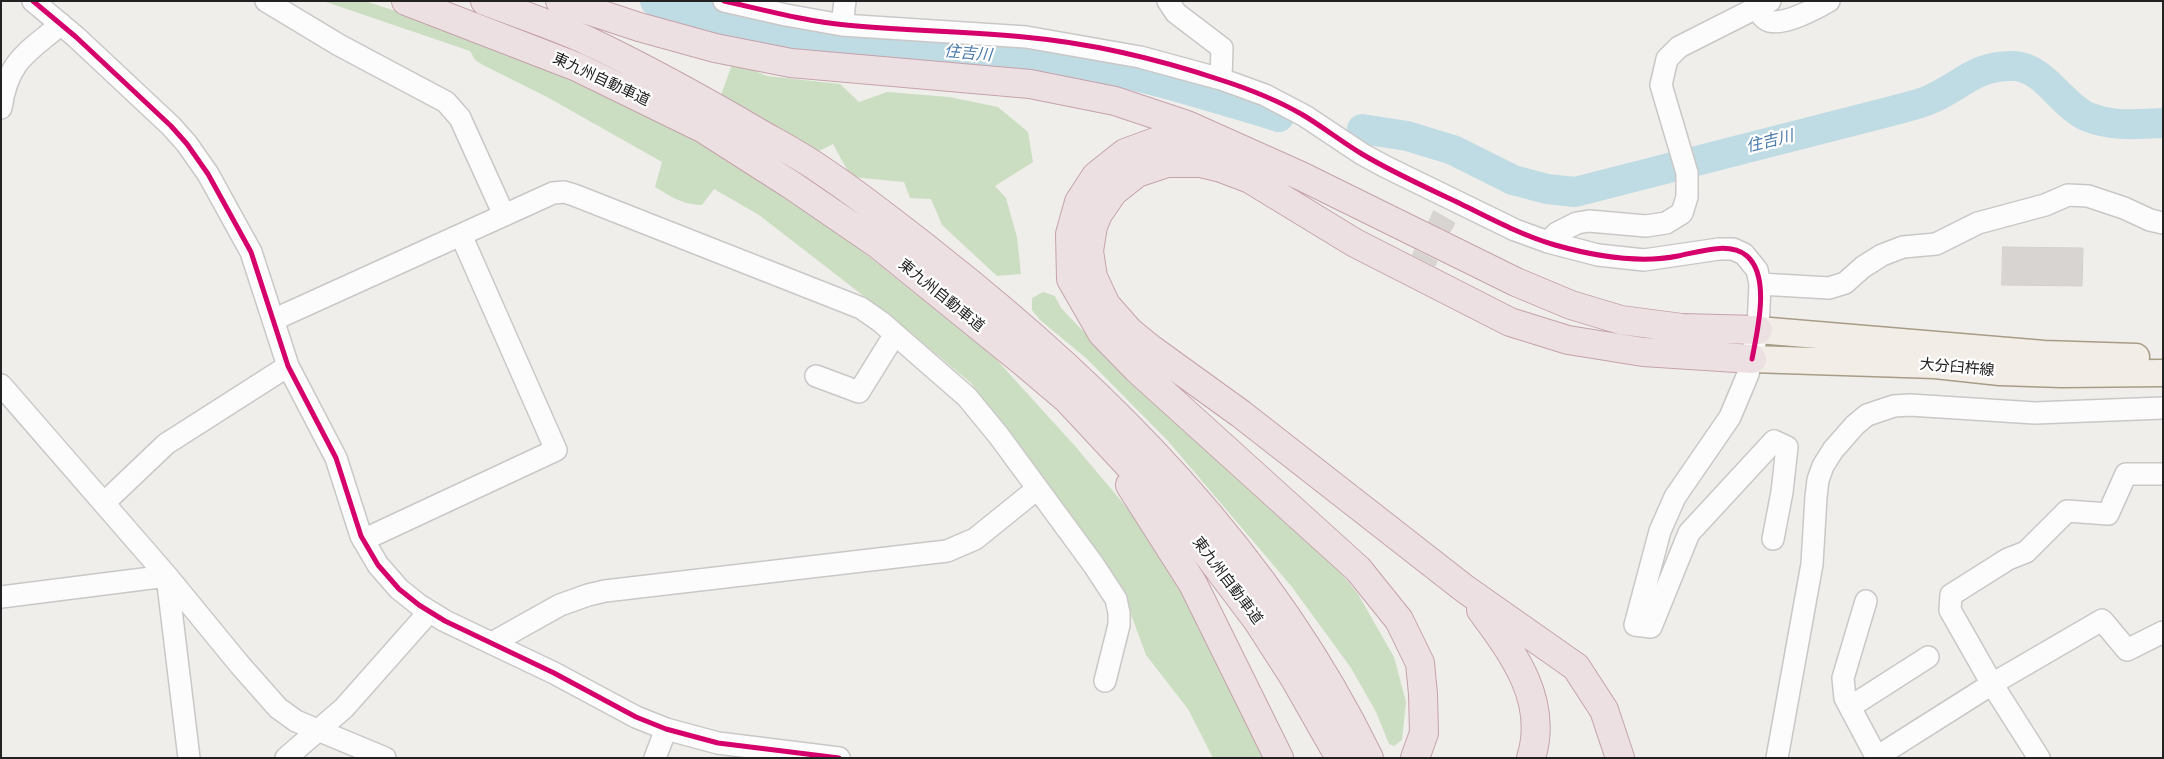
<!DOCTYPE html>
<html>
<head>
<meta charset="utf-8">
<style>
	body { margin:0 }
	#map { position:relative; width:2164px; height:759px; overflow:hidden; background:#f0eeeb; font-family:Signika,sans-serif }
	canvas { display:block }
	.frame { position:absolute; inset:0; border:2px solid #222; pointer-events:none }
</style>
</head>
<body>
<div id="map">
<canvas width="2164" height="759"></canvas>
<div class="frame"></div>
</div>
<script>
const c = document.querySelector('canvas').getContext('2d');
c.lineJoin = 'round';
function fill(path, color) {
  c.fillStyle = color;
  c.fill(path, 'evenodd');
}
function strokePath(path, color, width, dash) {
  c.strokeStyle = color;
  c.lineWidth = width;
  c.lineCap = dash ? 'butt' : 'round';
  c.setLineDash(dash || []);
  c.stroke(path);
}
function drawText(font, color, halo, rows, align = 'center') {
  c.font = font + ' Signika,"Noto Sans JP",sans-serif';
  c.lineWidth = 4.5;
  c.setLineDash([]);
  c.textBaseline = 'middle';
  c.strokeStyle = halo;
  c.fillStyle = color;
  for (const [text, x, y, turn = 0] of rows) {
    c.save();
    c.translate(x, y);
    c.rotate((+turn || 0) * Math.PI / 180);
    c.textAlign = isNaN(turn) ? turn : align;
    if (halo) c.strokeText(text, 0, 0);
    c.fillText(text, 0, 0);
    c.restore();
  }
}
const forest = new Path2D(`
	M 323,1 L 365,1 L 402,13 L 434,20 L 693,132 L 847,239 L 995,358 L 1075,446 L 1176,566 L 1267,758 L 1213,758 L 1188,709 L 1146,655 L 1123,593 L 1052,491 L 971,383 L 905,328 L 759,215 L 714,189 L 702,205 C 684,205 669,196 655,187 L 662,162 L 547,97 L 483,65 L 475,60 L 470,51 Z
	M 733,62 L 767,76 L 840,84 L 859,102 L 887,92 L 949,97 L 998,107 L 1028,132 L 1033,162 L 995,186 L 1006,198 L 1017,237 L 1021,274 L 997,276 L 942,225 L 931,199 L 910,198 L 904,182 L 851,177 L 833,144 L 819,151 L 733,104 L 721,95 Z
	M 1043,292 L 1055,296 L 1061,308 L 1081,329 L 1314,540 L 1358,594 L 1394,657 L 1406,702 L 1402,740 L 1394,746 L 1389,744 L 1376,712 L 1351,668 L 1292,587 L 1168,441 L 1087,359 L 1040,320 L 1032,310 L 1032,298 Z`);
const river = new Path2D(`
	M 655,1 C 693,13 732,25 772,33 C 865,52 961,49 1055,61 C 1131,70 1205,95 1279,117
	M 1362,129 L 1407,136 L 1453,150 L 1513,180 L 1547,189 L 1575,192 L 1888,112 C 1902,108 1918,105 1931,99 C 1963,85 1975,65 2014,66 C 2044,67 2062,106 2088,117 C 2114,127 2136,124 2163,123`);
const building = new Path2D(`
	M 1434,211 L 1455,223 L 1450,232 L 1429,222 Z
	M 2003,247 L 2083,248 L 2082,286 L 2002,285 Z
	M 1415,250 L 1437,261 L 1435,266 L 1413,255 Z`);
const minor = new Path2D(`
	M 33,1 L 76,37 L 171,126 L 187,144 L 208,174 L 251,252 L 288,366 L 336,458 L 361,536 L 378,565 L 399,589 L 419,605 L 445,621 L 554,673 L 636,717 L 666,729 L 718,743 L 839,758
	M 266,1 L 339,45 L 446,102 L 460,118 L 504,215
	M 724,1 L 786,15 L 842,25 L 1026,37 L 1140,57 L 1221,79 L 1265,95 L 1305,116 L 1362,154 L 1386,167 L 1515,230 L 1548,242 L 1598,255 L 1644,260 L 1719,249 L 1733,249 L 1744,254 L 1757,270 L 1760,284 L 1758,330 L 1748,374 L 1730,417 L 1675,497 L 1660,531 L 1635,625 L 1651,627 L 1689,533 L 1774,441 L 1787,447 L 1782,492 L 1773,539
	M 1168,1 L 1176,13 L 1222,48 L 1221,79
	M 1757,8 C 1759,12 1763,18 1767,20 C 1780,28 1817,8 1829,1
	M 842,25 L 845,1
	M 1,108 C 8,60 27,53 61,24
	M 1548,242 L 1557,233 L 1577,223 L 1589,221 L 1646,226 L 1666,223 L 1682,213 L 1687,197 L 1687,173 L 1661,85 L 1667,59 L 1679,47 L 1770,1
	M 1760,284 L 1829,288 L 1845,283 L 1863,267 L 1882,255 L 1903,247 L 1936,244 L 1978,223 L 2045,205 L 2068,195 L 2088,196 L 2124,208 L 2150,220 L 2163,223
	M 273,320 L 553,193 L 564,192 L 574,195 L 861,308 L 881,322 L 967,397 L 999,436 L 1093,564 L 1116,599 L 1119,613 L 1119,625 L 1105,681
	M 816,376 L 859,392 L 895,334
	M 1,385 L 167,576 L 240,665 L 278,708 L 296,721 L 385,758
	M 104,503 L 166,444 L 288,366
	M 363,540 L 556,450 L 461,235
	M 1,597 L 167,576 L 189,758
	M 1866,601 L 1843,678 L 1845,698 L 1877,758
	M 492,643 L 560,605 L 588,595 L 605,591 L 947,551 L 975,539 L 1037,489
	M 1850,707 L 1928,657
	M 286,758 L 344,708 L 429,612
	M 655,758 L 666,729
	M 1777,758 L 1812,564 L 1816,497 L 1818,480 L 1823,466 L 1833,450 L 1855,425 L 1867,415 L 1894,406 L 1910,405 L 2035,413 L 2163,408
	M 1875,758 L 1992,684 L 2102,620 L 2127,650 L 2163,632
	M 2039,758 L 1992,684 L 1950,610 L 1951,595 L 2008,559 L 2026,552 L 2067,511 L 2108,514 L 2126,474 L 2163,474`);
const major = new Path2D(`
	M 1758,330 L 2044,354 L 2136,357
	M 1752,359 L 1935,365 L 2000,372 L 2062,374 L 2163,373`);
const highway = new Path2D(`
	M 406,1 L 577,67 L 704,129 L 790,184 L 879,245 L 1021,360 L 1067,399 L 1190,531 L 1257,620 L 1295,679 L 1340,758
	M 485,1 C 519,14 553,25 586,40 C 645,68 703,100 759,133 C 780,145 801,156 821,170 C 859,195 895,224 931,252 C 1107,390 1270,554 1369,758
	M 560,1 L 639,27 L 715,48 L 791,63 L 1030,84 L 1115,101 L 1187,125 L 1301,176 L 1516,282 L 1571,305 L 1621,320 L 1682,328 L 1758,330
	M 1211,147 L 1189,140 L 1155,142 L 1125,153 L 1096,176 L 1079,202 L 1070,234 L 1071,279 L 1102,333 L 1137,369 L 1358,569 L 1399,620 L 1420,663 L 1423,694 L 1424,733 L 1415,758
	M 1130,485 L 1193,584 L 1279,758
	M 1481,610 C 1513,653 1549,701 1531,758
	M 1620,758 L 1604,710 L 1576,667 L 1465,589 L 1241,414 L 1151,349 L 1129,331 L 1106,305 L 1093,277 L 1089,251 L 1093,226 L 1098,214 L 1113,192 L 1137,173 L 1167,163 L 1200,163 L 1221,168 L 1250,179 L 1355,243 L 1510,322 L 1568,340 L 1643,352 L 1752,359`);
const cycleway = new Path2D(`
	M 33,1 L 76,37 L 171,126 L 187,144 L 208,174 L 251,252 L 288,366 L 336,458 L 361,536 L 378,565 L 399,589 L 419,605 L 445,621 L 554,673 L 636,717 L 666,729 L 718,743 L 839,758
	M 724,1 C 764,10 805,21 846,25 C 905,31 965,31 1024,37 C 1090,43 1158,59 1221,80 C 1249,89 1277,100 1303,115 C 1323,127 1342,142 1362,154 C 1392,172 1425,187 1457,202 C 1489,218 1521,235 1555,245 C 1594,256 1638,264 1678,256 C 1699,252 1729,241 1747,256 C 1771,277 1757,332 1752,359`);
const streetNames = [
	["東九州自動車道",601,80,25],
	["東九州自動車道",941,296,39],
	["大分臼杵線",1957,368,5],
	["東九州自動車道",1227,581,53]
];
const waterNames = [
	["住吉川",968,54,5],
	["住吉川",1770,142,-14]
];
fill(forest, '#cbdec1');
strokePath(river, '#bfdbe3', 30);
fill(building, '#d7d4d2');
strokePath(building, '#d3d0cc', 1);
strokePath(minor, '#c9c8c7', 24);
strokePath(major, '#a79c86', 29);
strokePath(highway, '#c5a2ac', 30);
strokePath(minor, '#fdfcfc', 21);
strokePath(major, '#f3ede7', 26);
strokePath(highway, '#ece0e2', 28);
strokePath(cycleway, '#d6006c', 5);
drawText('15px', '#222', '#fff', streetNames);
drawText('italic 16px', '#4a7aab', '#fff', waterNames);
</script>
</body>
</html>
